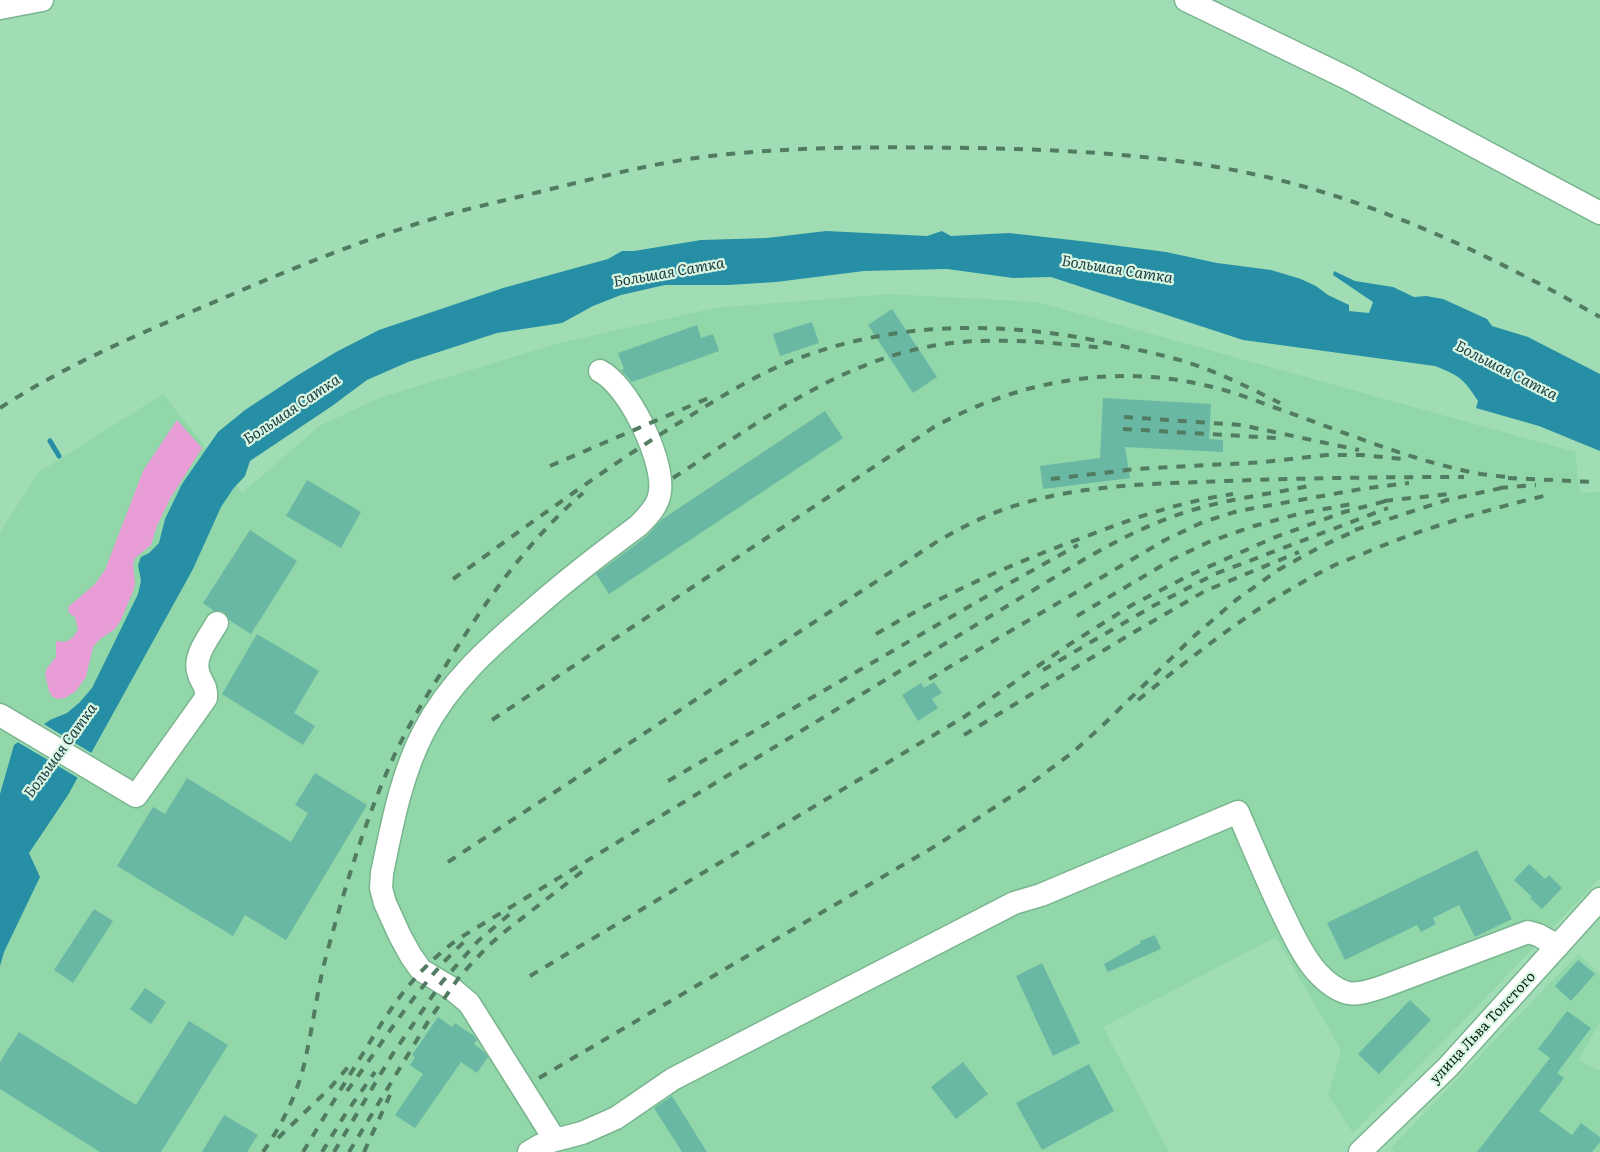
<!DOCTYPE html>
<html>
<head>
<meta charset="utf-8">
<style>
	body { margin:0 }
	canvas { display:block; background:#a0ddb5 }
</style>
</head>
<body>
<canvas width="1600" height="1152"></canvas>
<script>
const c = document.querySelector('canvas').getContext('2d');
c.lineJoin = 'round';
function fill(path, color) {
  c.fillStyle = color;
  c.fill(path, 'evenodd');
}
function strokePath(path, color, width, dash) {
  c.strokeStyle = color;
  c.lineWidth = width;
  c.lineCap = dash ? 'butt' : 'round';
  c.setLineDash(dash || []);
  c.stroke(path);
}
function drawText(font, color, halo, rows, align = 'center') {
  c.font = font + ' Literata,serif';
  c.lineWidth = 4.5;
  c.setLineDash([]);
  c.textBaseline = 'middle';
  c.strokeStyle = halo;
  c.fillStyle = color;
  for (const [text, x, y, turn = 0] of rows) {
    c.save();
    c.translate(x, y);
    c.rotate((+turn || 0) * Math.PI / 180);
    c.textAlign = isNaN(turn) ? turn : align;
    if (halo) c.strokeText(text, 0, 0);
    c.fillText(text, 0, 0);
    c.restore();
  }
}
const built = new Path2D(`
	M 890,294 L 1037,302 L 1575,452 L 1580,493 L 1600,492 L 1600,878 L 1454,1031 L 1353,1133 L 1328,1095 L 1341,1050 L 1276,937 L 1103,1027 L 1169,1152 L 0,1152 L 0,532 L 39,472 L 163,394 L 242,493 L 321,425 L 379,398 L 556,344 L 714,308 Z
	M 1578,954 L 1600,975 L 1600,1022 L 1578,1060 L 1600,1071 L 1600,1152 L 1394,1152 L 1391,1148 Z`);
const green = new Path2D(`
	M 177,420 L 202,448 L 170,499 L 157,526 L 151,545 L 135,558 L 133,565 L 135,582 L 134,589 L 121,620 L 115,629 L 99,640 L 93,647 L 86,677 L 76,691 L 65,698 L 57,699 L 52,696 L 49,691 L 45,674 L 47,668 L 56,657 L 56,641 C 68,644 72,639 78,630 L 75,617 L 69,613 L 68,607 L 95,584 L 105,570 L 143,471 Z`);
const water = new Path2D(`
	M 826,231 L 927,236 L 942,231 L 951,236 L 1009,233 L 1089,242 L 1166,252 L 1217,263 L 1271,270 L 1301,279 L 1316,286 L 1328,295 L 1349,305 L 1349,311 L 1369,313 L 1373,302 L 1333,275 L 1334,271 L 1355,281 L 1393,287 L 1414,297 L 1426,296 L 1443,299 L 1487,319 L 1492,326 L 1528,337 L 1600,374 L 1600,451 L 1539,426 L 1476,408 L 1478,401 C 1463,378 1460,376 1435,366 L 1243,340 L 1051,277 L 1013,278 L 947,269 L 864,271 L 776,282 L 729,285 L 665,285 L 621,295 L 593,306 L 562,323 L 497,333 L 408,362 L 367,380 L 332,406 L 250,461 L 245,476 L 233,489 L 221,507 L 193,569 L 68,795 L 29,853 L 40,877 L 4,952 L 0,966 L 0,794 L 14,745 L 50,720 L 67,713 L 79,703 L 92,688 L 138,594 L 141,581 L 138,565 L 141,557 L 149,553 L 159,543 L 165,519 L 182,484 L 218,432 L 245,410 L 295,377 L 336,352 L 379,330 L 503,288 L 608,259 L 622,251 L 634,251 L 701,240 L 767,238 Z`);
const pier = new Path2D(`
	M 42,723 L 93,754 L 80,779 L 16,741 Z`);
const stream = new Path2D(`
	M 50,441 L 59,456`);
const building = new Path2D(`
	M 892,309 L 937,377 L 913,393 L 868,325 Z
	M 812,322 L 819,343 L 780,356 L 773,334 Z
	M 697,325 L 701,338 L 713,334 L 719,351 L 632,382 L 621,370 L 624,369 L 618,353 Z
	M 1103,398 L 1211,404 L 1209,439 L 1223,440 L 1223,452 L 1125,447 L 1130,478 L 1043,489 L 1040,466 L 1100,458 Z
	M 825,411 L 843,438 L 609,594 L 596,574 L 646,537 L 661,520 Z
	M 307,480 L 361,512 L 341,548 L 286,516 Z
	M 250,530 L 297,561 L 251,634 L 229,620 L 224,612 L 214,611 L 203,603 Z
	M 257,634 L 319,671 L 294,713 L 315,726 L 303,745 L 222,694 Z
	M 934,682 L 942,693 L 932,699 L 938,708 L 918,721 L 902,695 L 921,683 L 924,688 Z
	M 315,773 L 367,805 L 286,940 L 245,915 L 233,936 L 117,866 L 153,807 L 165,814 L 187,778 L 291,842 L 308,813 L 295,805 Z
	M 1477,850 L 1512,919 L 1475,937 L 1459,905 L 1433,918 L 1436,924 L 1421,932 L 1417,925 L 1345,960 L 1327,923 Z
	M 1529,864 L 1545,879 L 1549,875 L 1562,888 L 1542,909 L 1530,898 L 1532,897 L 1514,880 Z
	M 94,909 L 113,921 L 73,983 L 54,970 Z
	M 1155,935 L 1161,949 L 1108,972 L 1104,964 L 1141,943 L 1140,941 Z
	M 1578,960 L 1595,974 L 1571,1001 L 1555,986 Z
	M 1042,963 L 1080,1043 L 1053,1056 L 1016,976 Z
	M 145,988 L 166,1002 L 151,1024 L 130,1009 Z
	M 1410,1000 L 1431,1020 L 1379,1074 L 1358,1054 Z
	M 1567,1011 L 1591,1028 L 1557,1073 L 1564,1078 L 1539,1111 L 1572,1135 L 1581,1123 L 1600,1137 L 1600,1142 L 1592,1152 L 1477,1152 L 1550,1058 L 1538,1049 Z
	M 438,1017 L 452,1027 L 455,1023 L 474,1036 L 477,1040 L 474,1044 L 483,1051 L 488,1057 L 477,1073 L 461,1062 L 415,1128 L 395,1115 L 423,1074 L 410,1065 L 415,1057 L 412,1055 Z
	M 189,1021 L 228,1045 L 161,1152 L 100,1152 L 0,1089 L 0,1062 L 19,1032 L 136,1105 Z
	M 963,1062 L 988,1094 L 956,1119 L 931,1087 Z
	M 1089,1064 L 1114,1111 L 1042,1150 L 1016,1103 Z
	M 672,1096 L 707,1152 L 682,1152 L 654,1108 Z
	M 224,1115 L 258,1135 L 247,1152 L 202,1152 Z`);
const minor = new Path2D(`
	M 1186,0 L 1347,78 L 1600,213
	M 0,8 L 42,0
	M 600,371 C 628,385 664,459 660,491 C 659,505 648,516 638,526 C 600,554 565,581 529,613 C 488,648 449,683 424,731 C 401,775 392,825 382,873 L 381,888 L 385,903 L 400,936 L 411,956 L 421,970 L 451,988 L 469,1003 L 555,1140 L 582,1133 L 616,1118 L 673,1079 L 1014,903 L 1041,895 L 1238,812 C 1254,849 1269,886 1287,922 C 1295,939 1304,957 1316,971 C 1325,981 1335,990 1348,993 C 1359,995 1372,990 1382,987 L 1528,932 L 1538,935 L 1558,946
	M 0,715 L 136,796 L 206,698 C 207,683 200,683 198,671 C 194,655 209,637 217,623
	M 529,1152 L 541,1145 L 555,1140
	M 1360,1152 L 1448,1067 L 1600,899`);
const rail = new Path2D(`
	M 0,408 C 69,363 144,332 219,300 C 284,272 349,245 416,224 C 459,210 503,201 547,190 C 604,176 661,161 720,155 C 805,146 889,147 973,148 C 1075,150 1176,155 1275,179 C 1390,207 1498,259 1600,317
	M 1124,417 L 1241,425 L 1359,450
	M 1123,429 L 1276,438
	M 550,466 L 711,397
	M 673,478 C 751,428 830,367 922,348 C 981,335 1045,342 1104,348
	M 1508,478 L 1593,482
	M 1051,479 L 1136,469 L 1265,462 L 1326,455 L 1362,455 L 1403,459
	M 1499,488 L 1536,485
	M 1384,501 L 1449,494
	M 1355,530 L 1447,500 L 1506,487
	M 453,579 C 529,525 603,469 682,421 C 714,401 747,380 782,365 C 892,318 1012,320 1126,347 C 1152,353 1177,358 1201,367 C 1228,377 1254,390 1280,403
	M 1077,616 L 1173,559 L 1211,541 L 1254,526 L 1302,513 L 1352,504
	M 876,634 C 944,594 1013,563 1087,536 C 1137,517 1179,502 1233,494
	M 1043,670 L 1153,606 L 1215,574 L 1388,508
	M 929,679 L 1165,540 L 1203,522 L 1238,511 L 1361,489 L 1409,483
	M 1138,700 C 1200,650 1263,600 1335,565 C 1348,559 1361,555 1374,549 C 1431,526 1489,509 1548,495
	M 492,720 L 934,427 C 1018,381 1114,363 1208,386 C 1231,391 1254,400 1276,408 C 1339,430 1402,457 1466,471 C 1482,475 1499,476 1515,478
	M 964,735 L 1129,635 L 1205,591 L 1299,552
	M 668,781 L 1008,584 L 1078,545
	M 448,862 L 938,541 C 959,529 980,518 1002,510 C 1075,484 1151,484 1226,481 C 1306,478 1385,477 1464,477
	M 530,976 L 964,717 L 1070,644 L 1132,605 L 1190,575 L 1273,538 L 1344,512 L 1390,500
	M 539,1078 L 937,845 L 1030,784 L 1072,753 L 1101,727 L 1193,637 L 1236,600 L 1278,570 L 1322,546 L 1361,528
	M 347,1091 C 384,1041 419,983 464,942
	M 278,1138 L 330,1088 L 348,1067
	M 263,1152 C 283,1123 299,1091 306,1056 C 314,1020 318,984 328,949 C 346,884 366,817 394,756 C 408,726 425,698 443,670 C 482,606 526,542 583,493
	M 303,1152 C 322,1121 340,1090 359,1060 C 390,1009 410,975 458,939 L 1083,560 C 1111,544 1139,529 1169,518 C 1215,500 1266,495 1314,485
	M 322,1152 L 346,1113 L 375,1072
	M 334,1152 L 392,1055 L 442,982 L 478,941 L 511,913
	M 349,1152 L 429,1020 L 460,976 L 488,946 L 508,929 L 588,867
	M 364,1152 L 390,1095`);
const streetNames = [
	["улица Льва Толстого",1483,1028,-47]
];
const waterNames = [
	["Большая Сатка",1117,270,9],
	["Большая Сатка",669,273,-10],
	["Большая Сатка",1506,371,27],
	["Большая Сатка",292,410,-34],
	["Большая Сатка",61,751,-54]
];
fill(built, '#91d7aa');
fill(green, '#e89dd6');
fill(water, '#268fa5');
fill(pier, '#a0ddb5');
strokePath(stream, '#268fa5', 5);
fill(building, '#69b8a4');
strokePath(minor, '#79b58f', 25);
strokePath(minor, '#fff', 22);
strokePath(rail, '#527c61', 4, [9, 9]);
drawText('14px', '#082113', '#d8f6e2', streetNames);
drawText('italic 15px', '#203d45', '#d8f6e2', waterNames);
</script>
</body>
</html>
